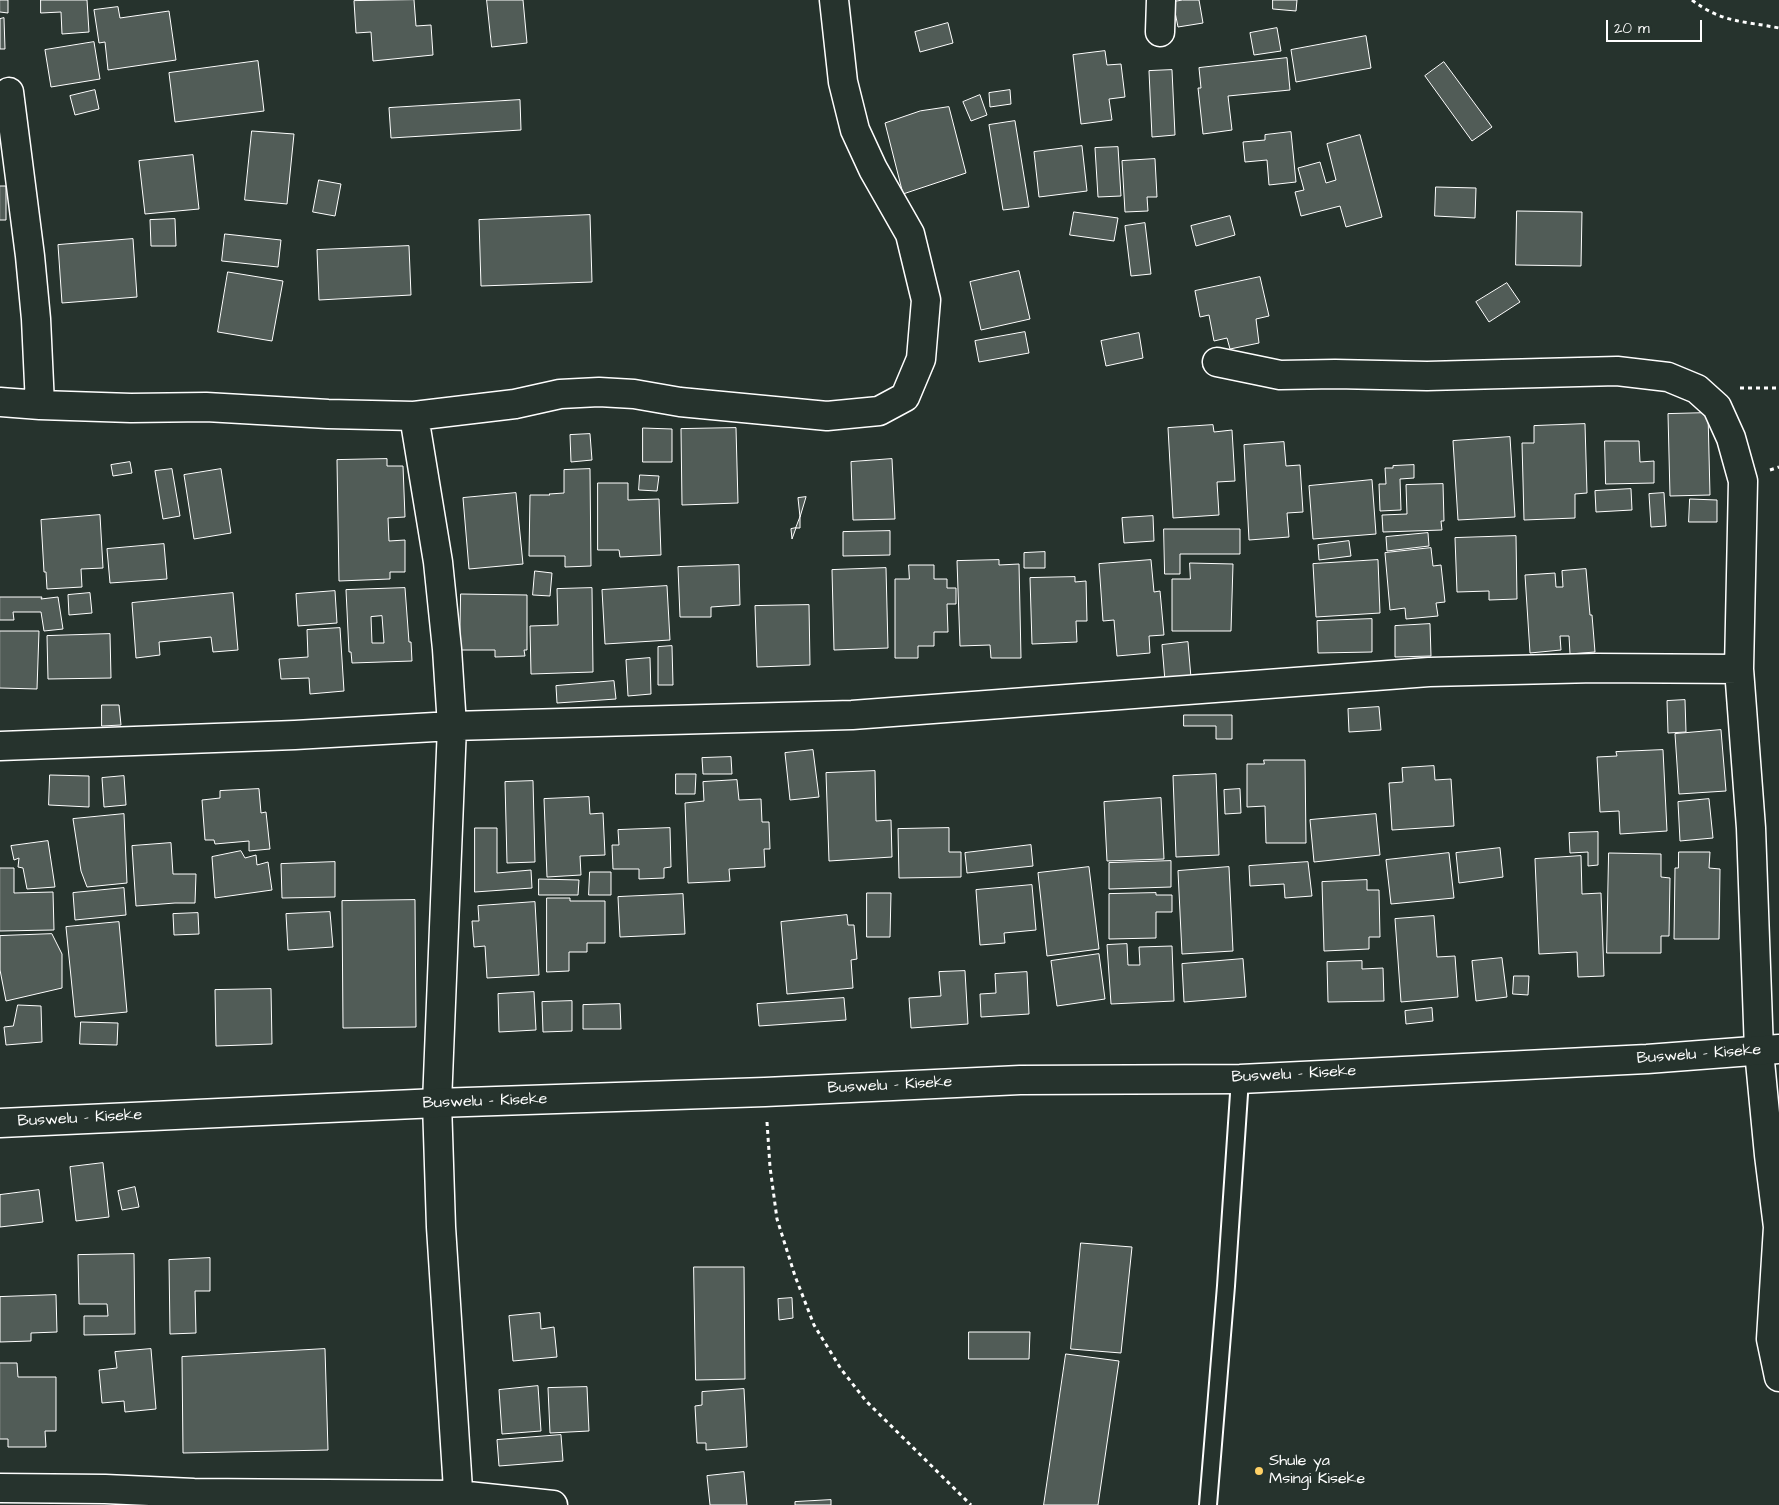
<!DOCTYPE html>
<html>
<head>
<meta charset="utf-8">
<style>
	body { margin:0 }
	#map { position:relative; width:1779px; height:1505px; overflow:hidden; background:#26332d; font-family:"Architects Daughter",sans-serif }
	canvas { display:block }
	.scale { position:absolute; left:1606px; top:20px; width:96px; height:22px; box-sizing:border-box; border:2px solid #fff; border-top:0; padding-left:6px; font-size:15px; line-height:18px; white-space:nowrap; color:#fff; -webkit-text-stroke:4px #26332d; paint-order:stroke }
</style>
</head>
<body>
<div id="map">
<canvas width="1779" height="1505"></canvas>
<div class="scale">20 m</div>
</div>
<script>
const c = document.querySelector('canvas').getContext('2d');
c.lineJoin = 'round';
function fill(path, color) {
  c.fillStyle = color;
  c.fill(path, 'evenodd');
}
function strokePath(path, color, width, dash) {
  c.strokeStyle = color;
  c.lineWidth = width;
  c.lineCap = dash ? 'butt' : 'round';
  c.setLineDash(dash || []);
  c.stroke(path);
}
function drawText(font, color, halo, rows, align = 'center') {
  c.font = font + ' "Architects Daughter",sans-serif';
  c.lineWidth = 4;
  c.setLineDash([]);
  c.textBaseline = 'middle';
  c.strokeStyle = halo;
  c.fillStyle = color;
  for (const [text, x, y, turn = 0] of rows) {
    c.save();
    c.translate(x, y);
    c.rotate((+turn || 0) * Math.PI / 180);
    c.textAlign = isNaN(turn) ? turn : align;
    if (halo) c.strokeText(text, 0, 0);
    c.fillText(text, 0, 0);
    c.restore();
  }
}
const building = new Path2D(`
	M 0,0 L 8,0 L 8,13 L 0,12 Z
	M 41,0 L 87,0 L 89,32 L 62,34 L 61,12 L 41,13 Z
	M 414,0 L 416,26 L 431,25 L 433,55 L 373,61 L 371,32 L 356,33 L 354,1 Z
	M 487,0 L 523,0 L 527,43 L 492,47 Z
	M 1183,0 L 1199,0 L 1203,23 L 1178,27 L 1173,2 Z
	M 1273,0 L 1297,0 L 1296,11 L 1273,9 Z
	M 118,7 L 120,18 L 169,11 L 176,60 L 108,70 L 105,42 L 99,43 L 94,10 Z
	M 4,18 L 5,49 L 0,49 L 0,19 Z
	M 948,23 L 953,43 L 920,52 L 915,32 Z
	M 1277,28 L 1281,51 L 1254,55 L 1250,33 Z
	M 1366,36 L 1371,68 L 1296,82 L 1291,50 Z
	M 94,42 L 100,79 L 51,87 L 45,50 Z
	M 1105,51 L 1107,65 L 1121,64 L 1125,97 L 1109,99 L 1112,120 L 1081,124 L 1073,55 Z
	M 1287,58 L 1290,90 L 1228,96 L 1232,130 L 1203,134 L 1198,88 L 1201,88 L 1199,68 Z
	M 258,61 L 264,111 L 175,122 L 169,73 Z
	M 1444,62 L 1492,127 L 1472,141 L 1425,76 Z
	M 1172,70 L 1175,135 L 1152,137 L 1149,71 Z
	M 95,90 L 99,109 L 75,115 L 70,96 Z
	M 1010,90 L 1011,104 L 990,107 L 989,93 Z
	M 980,95 L 987,115 L 971,121 L 963,102 Z
	M 520,100 L 521,130 L 391,138 L 389,108 Z
	M 949,107 L 966,173 L 903,194 L 885,123 L 920,111 Z
	M 1015,121 L 1029,207 L 1003,210 L 989,125 Z
	M 252,131 L 294,134 L 287,204 L 245,200 Z
	M 1291,132 L 1296,182 L 1269,185 L 1267,160 L 1245,162 L 1243,142 L 1265,140 L 1265,135 Z
	M 1360,135 L 1382,217 L 1346,227 L 1340,206 L 1301,216 L 1295,192 L 1304,190 L 1298,168 L 1320,162 L 1326,183 L 1336,180 L 1327,144 Z
	M 1082,146 L 1087,191 L 1039,197 L 1034,152 Z
	M 1118,147 L 1121,196 L 1098,197 L 1095,148 Z
	M 193,155 L 199,209 L 145,214 L 139,161 Z
	M 1155,159 L 1157,197 L 1147,197 L 1148,211 L 1125,212 L 1122,161 Z
	M 319,180 L 341,184 L 335,216 L 313,212 Z
	M 0,186 L 6,186 L 6,220 L 0,220 Z
	M 1436,187 L 1476,188 L 1475,218 L 1435,216 Z
	M 1517,211 L 1582,212 L 1581,266 L 1516,265 Z
	M 1074,212 L 1118,218 L 1114,241 L 1070,235 Z
	M 590,215 L 592,282 L 481,286 L 479,220 Z
	M 1230,216 L 1235,235 L 1196,246 L 1191,226 Z
	M 175,219 L 176,246 L 151,246 L 150,220 Z
	M 1145,223 L 1151,274 L 1131,276 L 1125,226 Z
	M 225,234 L 281,240 L 278,267 L 222,261 Z
	M 133,239 L 137,297 L 62,303 L 58,245 Z
	M 409,246 L 411,295 L 319,300 L 317,250 Z
	M 1019,271 L 1030,319 L 981,330 L 970,282 Z
	M 228,272 L 283,281 L 272,341 L 218,332 Z
	M 1260,277 L 1269,316 L 1256,319 L 1259,343 L 1230,349 L 1227,338 L 1214,341 L 1209,315 L 1200,317 L 1195,291 Z
	M 1507,283 L 1520,302 L 1489,322 L 1476,302 Z
	M 1025,332 L 1029,353 L 979,362 L 975,341 Z
	M 1139,333 L 1143,358 L 1106,366 L 1101,341 Z
	M 1708,413 L 1710,495 L 1670,496 L 1668,414 Z
	M 1585,424 L 1587,493 L 1575,494 L 1575,518 L 1524,520 L 1522,443 L 1534,443 L 1534,426 Z
	M 1213,425 L 1214,432 L 1232,430 L 1235,481 L 1217,482 L 1219,515 L 1173,518 L 1168,428 Z
	M 643,428 L 672,429 L 672,462 L 643,462 Z
	M 736,428 L 738,503 L 682,505 L 681,429 Z
	M 590,434 L 592,460 L 571,462 L 570,435 Z
	M 1510,437 L 1515,517 L 1458,520 L 1453,441 Z
	M 1605,441 L 1639,441 L 1640,462 L 1654,461 L 1654,483 L 1606,484 Z
	M 1284,442 L 1286,466 L 1300,465 L 1303,512 L 1287,513 L 1289,537 L 1249,540 L 1244,445 Z
	M 387,459 L 387,466 L 403,466 L 405,517 L 388,518 L 389,541 L 405,540 L 405,572 L 390,572 L 390,579 L 339,581 L 337,460 Z
	M 892,459 L 895,519 L 853,520 L 851,462 Z
	M 130,462 L 132,473 L 113,476 L 111,465 Z
	M 1414,465 L 1414,478 L 1400,479 L 1401,510 L 1380,511 L 1379,484 L 1386,484 L 1385,468 L 1393,468 L 1393,466 Z
	M 172,469 L 180,516 L 163,519 L 155,471 Z
	M 221,469 L 231,533 L 194,539 L 184,475 Z
	M 590,469 L 591,566 L 565,567 L 565,556 L 529,556 L 530,495 L 550,495 L 549,494 L 564,493 L 564,470 Z
	M 640,475 L 659,476 L 657,491 L 639,490 Z
	M 1372,480 L 1376,534 L 1313,539 L 1309,486 Z
	M 598,483 L 628,483 L 628,500 L 659,499 L 661,555 L 620,557 L 619,550 L 598,550 Z
	M 1443,484 L 1444,521 L 1441,521 L 1442,530 L 1383,532 L 1382,515 L 1407,514 L 1406,485 Z
	M 1631,489 L 1632,510 L 1596,512 L 1595,491 Z
	M 516,493 L 523,564 L 469,569 L 463,498 Z
	M 1664,493 L 1666,526 L 1651,527 L 1649,494 Z
	M 806,497 L 800,517 L 798,498 Z
	M 1690,499 L 1717,500 L 1717,522 L 1689,522 Z
	M 100,515 L 103,568 L 81,569 L 82,587 L 47,589 L 46,572 L 44,572 L 41,520 Z
	M 1153,516 L 1154,541 L 1124,543 L 1122,518 Z
	M 800,517 L 800,528 L 796,528 Z
	M 796,528 L 792,539 L 791,529 Z
	M 1164,529 L 1240,529 L 1240,554 L 1180,554 L 1180,574 L 1165,574 Z
	M 890,531 L 890,555 L 843,556 L 843,532 Z
	M 1428,533 L 1429,546 L 1387,551 L 1386,537 Z
	M 1516,536 L 1517,599 L 1489,600 L 1489,591 L 1457,592 L 1455,538 Z
	M 1349,541 L 1351,556 L 1319,560 L 1318,545 Z
	M 164,544 L 167,579 L 110,583 L 107,549 Z
	M 1431,548 L 1433,566 L 1441,565 L 1445,602 L 1436,603 L 1438,616 L 1406,619 L 1405,608 L 1390,610 L 1385,553 Z
	M 1045,552 L 1045,568 L 1024,568 L 1024,553 Z
	M 999,560 L 999,565 L 1019,564 L 1021,658 L 991,658 L 990,645 L 960,646 L 957,561 Z
	M 1151,560 L 1154,592 L 1160,591 L 1164,635 L 1149,636 L 1150,653 L 1117,656 L 1114,620 L 1103,621 L 1099,564 Z
	M 1378,560 L 1380,613 L 1316,617 L 1313,564 Z
	M 1190,563 L 1233,564 L 1231,631 L 1172,631 L 1172,579 L 1190,579 Z
	M 739,565 L 740,605 L 711,607 L 711,617 L 680,617 L 678,567 Z
	M 909,565 L 934,565 L 934,579 L 947,579 L 947,588 L 956,588 L 956,604 L 947,604 L 948,632 L 934,632 L 934,646 L 918,646 L 918,658 L 895,658 L 895,579 L 909,579 Z
	M 886,568 L 888,648 L 834,650 L 832,570 Z
	M 1586,569 L 1590,615 L 1592,615 L 1595,652 L 1570,654 L 1569,636 L 1560,636 L 1561,650 L 1530,653 L 1525,575 L 1555,573 L 1556,587 L 1563,587 L 1562,571 Z
	M 535,571 L 552,573 L 550,596 L 533,595 Z
	M 1075,577 L 1075,582 L 1086,581 L 1087,621 L 1076,621 L 1077,642 L 1032,644 L 1030,578 Z
	M 667,586 L 670,640 L 605,644 L 602,590 Z
	M 405,588 L 409,642 L 411,642 L 412,661 L 352,663 L 351,652 L 349,652 L 346,590 ZM 382,616 L 384,643 L 372,643 L 371,617 Z
	M 592,588 L 593,672 L 531,674 L 530,626 L 558,625 L 557,589 Z
	M 335,591 L 337,623 L 298,626 L 296,594 Z
	M 90,593 L 92,613 L 69,615 L 68,595 Z
	M 233,593 L 238,650 L 213,652 L 211,637 L 159,642 L 160,655 L 136,658 L 132,603 Z
	M 461,594 L 527,595 L 527,650 L 524,650 L 525,656 L 495,657 L 495,650 L 460,650 Z
	M 0,597 L 42,597 L 41,599 L 58,597 L 63,629 L 44,631 L 41,612 L 13,612 L 14,620 L 0,620 Z
	M 809,605 L 810,665 L 757,667 L 755,606 Z
	M 1372,619 L 1372,652 L 1318,653 L 1317,621 Z
	M 1430,624 L 1431,656 L 1395,657 L 1395,626 Z
	M 340,628 L 344,691 L 310,694 L 309,678 L 281,679 L 279,659 L 308,657 L 307,630 Z
	M 0,631 L 39,631 L 37,689 L 0,688 Z
	M 110,634 L 111,678 L 48,679 L 47,636 Z
	M 1188,642 L 1191,678 L 1165,681 L 1162,645 Z
	M 672,646 L 673,685 L 658,685 L 658,647 Z
	M 650,658 L 651,694 L 628,696 L 626,660 Z
	M 614,681 L 616,699 L 557,703 L 556,686 Z
	M 1685,700 L 1686,732 L 1668,733 L 1667,701 Z
	M 102,705 L 119,705 L 121,725 L 102,726 Z
	M 1379,707 L 1381,730 L 1349,732 L 1348,709 Z
	M 1184,715 L 1232,715 L 1232,739 L 1216,739 L 1216,726 L 1184,726 Z
	M 1721,730 L 1726,791 L 1679,794 L 1675,734 Z
	M 813,750 L 819,797 L 790,800 L 785,753 Z
	M 1663,750 L 1667,831 L 1620,834 L 1619,811 L 1600,812 L 1597,757 L 1617,756 L 1616,752 Z
	M 731,757 L 732,774 L 703,774 L 702,758 Z
	M 1264,760 L 1305,760 L 1306,843 L 1266,843 L 1265,806 L 1247,807 L 1247,764 L 1264,764 Z
	M 1434,766 L 1435,780 L 1451,779 L 1454,826 L 1392,830 L 1389,783 L 1403,782 L 1402,768 Z
	M 875,771 L 876,821 L 891,820 L 892,857 L 829,861 L 826,773 Z
	M 676,774 L 696,774 L 695,794 L 676,794 Z
	M 1216,774 L 1219,855 L 1176,857 L 1173,776 Z
	M 50,775 L 89,776 L 89,807 L 49,805 Z
	M 124,776 L 126,805 L 104,807 L 102,778 Z
	M 737,780 L 739,800 L 761,799 L 762,822 L 769,822 L 770,849 L 764,849 L 765,867 L 729,869 L 730,881 L 688,883 L 685,803 L 704,801 L 703,782 Z
	M 533,781 L 535,862 L 507,863 L 505,782 Z
	M 259,789 L 261,813 L 266,812 L 270,849 L 249,851 L 249,841 L 215,844 L 214,840 L 205,840 L 202,800 L 220,798 L 220,791 Z
	M 1240,789 L 1241,813 L 1225,814 L 1224,790 Z
	M 589,797 L 590,814 L 603,813 L 605,855 L 580,856 L 581,875 L 547,877 L 544,799 Z
	M 1161,798 L 1164,859 L 1107,861 L 1104,802 Z
	M 1709,799 L 1713,838 L 1680,841 L 1678,802 Z
	M 124,814 L 127,883 L 87,887 L 81,871 L 73,819 Z
	M 1376,814 L 1380,855 L 1314,862 L 1310,820 Z
	M 475,828 L 497,828 L 497,873 L 531,870 L 532,888 L 475,892 Z
	M 670,828 L 671,867 L 664,868 L 664,878 L 639,879 L 639,869 L 613,869 L 612,845 L 619,845 L 618,830 Z
	M 949,828 L 949,852 L 961,852 L 961,877 L 899,878 L 898,829 Z
	M 1598,832 L 1598,865 L 1588,866 L 1588,852 L 1570,853 L 1569,833 Z
	M 48,841 L 55,887 L 27,889 L 23,868 L 18,867 L 19,858 L 14,860 L 11,846 Z
	M 171,843 L 173,874 L 196,874 L 195,903 L 175,903 L 136,906 L 132,846 Z
	M 1031,845 L 1033,866 L 967,873 L 965,853 Z
	M 1500,848 L 1503,877 L 1459,883 L 1456,853 Z
	M 241,851 L 245,858 L 256,855 L 257,865 L 268,862 L 272,890 L 215,898 L 212,857 Z
	M 1679,852 L 1710,852 L 1709,868 L 1720,869 L 1719,939 L 1674,939 L 1675,868 L 1678,868 Z
	M 1449,853 L 1454,898 L 1391,904 L 1386,860 Z
	M 1609,853 L 1661,854 L 1661,877 L 1670,878 L 1669,936 L 1661,936 L 1661,953 L 1607,953 Z
	M 1581,856 L 1582,894 L 1601,893 L 1604,976 L 1578,977 L 1577,952 L 1539,954 L 1535,859 Z
	M 1171,861 L 1171,887 L 1109,889 L 1109,863 Z
	M 335,862 L 335,897 L 282,898 L 281,864 Z
	M 1308,862 L 1312,896 L 1285,898 L 1284,884 L 1250,886 L 1249,866 Z
	M 1089,867 L 1099,949 L 1047,956 L 1038,873 Z
	M 1229,867 L 1233,951 L 1182,954 L 1178,871 Z
	M 0,868 L 14,868 L 14,893 L 53,892 L 54,930 L 0,931 Z
	M 590,872 L 611,872 L 611,895 L 589,895 Z
	M 539,879 L 579,880 L 578,895 L 539,895 Z
	M 1367,880 L 1367,890 L 1379,890 L 1380,937 L 1369,937 L 1369,949 L 1324,951 L 1322,882 Z
	M 1032,885 L 1036,930 L 1004,933 L 1005,943 L 980,945 L 976,890 Z
	M 124,888 L 126,915 L 75,920 L 73,893 Z
	M 867,893 L 891,893 L 890,937 L 867,937 Z
	M 1156,893 L 1156,895 L 1172,895 L 1172,912 L 1156,912 L 1156,938 L 1109,939 L 1109,894 Z
	M 683,894 L 685,934 L 620,937 L 618,897 Z
	M 547,898 L 570,898 L 570,901 L 605,901 L 605,943 L 587,943 L 587,952 L 569,952 L 569,971 L 547,972 Z
	M 415,900 L 416,1027 L 343,1028 L 342,901 Z
	M 535,902 L 539,975 L 487,978 L 485,946 L 474,947 L 472,921 L 479,921 L 478,906 Z
	M 330,912 L 333,947 L 288,950 L 286,914 Z
	M 198,913 L 199,934 L 174,935 L 173,914 Z
	M 847,915 L 848,925 L 854,925 L 857,959 L 851,960 L 853,988 L 787,994 L 781,922 Z
	M 1434,916 L 1437,957 L 1455,956 L 1458,997 L 1401,1002 L 1395,919 Z
	M 119,922 L 127,1012 L 75,1017 L 66,927 Z
	M 52,934 L 62,954 L 62,988 L 6,1001 L 0,970 L 0,936 Z
	M 1127,944 L 1128,965 L 1140,965 L 1139,947 L 1172,946 L 1174,1001 L 1111,1004 L 1107,945 Z
	M 1099,954 L 1105,999 L 1057,1006 L 1051,961 Z
	M 1502,958 L 1507,997 L 1476,1001 L 1472,961 Z
	M 1243,959 L 1246,997 L 1184,1002 L 1182,964 Z
	M 1362,961 L 1362,969 L 1383,968 L 1384,1001 L 1328,1002 L 1327,962 Z
	M 965,971 L 968,1024 L 911,1028 L 909,998 L 941,996 L 939,972 Z
	M 1027,972 L 1029,1014 L 981,1017 L 980,994 L 996,993 L 995,974 Z
	M 1514,976 L 1529,976 L 1528,995 L 1513,994 Z
	M 271,989 L 272,1044 L 216,1046 L 215,990 Z
	M 534,992 L 536,1030 L 499,1032 L 498,994 Z
	M 844,998 L 846,1020 L 759,1026 L 757,1004 Z
	M 572,1001 L 572,1031 L 543,1032 L 542,1002 Z
	M 620,1004 L 621,1029 L 583,1029 L 583,1005 Z
	M 18,1005 L 41,1006 L 42,1042 L 6,1045 L 4,1027 L 13,1026 Z
	M 1432,1008 L 1433,1021 L 1406,1024 L 1405,1011 Z
	M 81,1022 L 118,1023 L 117,1045 L 80,1044 Z
	M 103,1163 L 109,1217 L 76,1221 L 70,1167 Z
	M 135,1187 L 139,1207 L 122,1210 L 118,1191 Z
	M 39,1190 L 43,1222 L 0,1227 L 0,1195 Z
	M 1081,1243 L 1132,1247 L 1121,1353 L 1071,1349 Z
	M 134,1254 L 135,1334 L 84,1335 L 84,1316 L 108,1316 L 107,1304 L 79,1304 L 78,1255 Z
	M 210,1258 L 210,1291 L 195,1291 L 196,1333 L 170,1334 L 169,1260 Z
	M 694,1267 L 744,1267 L 745,1379 L 696,1380 Z
	M 56,1295 L 57,1332 L 31,1333 L 31,1341 L 0,1342 L 0,1297 Z
	M 792,1298 L 793,1318 L 779,1320 L 778,1299 Z
	M 540,1313 L 541,1329 L 554,1327 L 557,1357 L 513,1361 L 509,1316 Z
	M 969,1332 L 1030,1332 L 1029,1359 L 969,1359 Z
	M 151,1349 L 156,1409 L 125,1412 L 124,1401 L 102,1403 L 99,1370 L 117,1368 L 115,1352 Z
	M 325,1349 L 328,1450 L 183,1453 L 182,1357 Z
	M 1066,1354 L 1119,1361 L 1098,1505 L 1044,1505 Z
	M 0,1363 L 17,1363 L 18,1377 L 56,1377 L 56,1431 L 45,1431 L 46,1447 L 8,1447 L 8,1439 L 0,1439 Z
	M 538,1386 L 541,1431 L 502,1434 L 499,1390 Z
	M 587,1387 L 589,1431 L 550,1433 L 548,1388 Z
	M 744,1389 L 747,1447 L 706,1450 L 706,1443 L 697,1443 L 695,1406 L 702,1405 L 702,1392 Z
	M 561,1435 L 563,1461 L 499,1466 L 497,1440 Z
	M 744,1472 L 747,1505 L 710,1505 L 707,1476 Z
	M 831,1500 L 831,1505 L 795,1505 L 795,1502 Z`);
const path = new Path2D(`
	M 1692,0 C 1722,23 1744,21 1779,28
	M 1740,388 L 1779,388
	M 1770,470 L 1779,467
	M 767,1122 L 770,1167 L 777,1219 L 795,1276 L 814,1325 L 841,1369 L 866,1401 L 971,1505`);
const lane = new Path2D(`
	M 1208,1505 L 1226,1286 L 1240,1079`);
const street = new Path2D(`
	M 1160,32 L 1161,0
	M 9,92 L 30,256 L 36,319 L 40,405
	M 1217,362 L 1280,375 L 1335,374 L 1427,376 L 1617,371 L 1668,377 L 1697,389 L 1717,407 L 1731,438 L 1743,481 L 1739,669 L 1751,828 L 1759,1051 L 1769,1155 L 1778,1227 L 1771,1339 L 1779,1377
	M 0,402 L 40,405 L 131,408 L 206,407 L 328,414 L 414,416 L 515,404 L 560,394 L 599,392 L 634,394 L 680,402 L 827,416 L 879,411 L 905,397 L 921,359 L 926,300 L 910,234 L 873,169 L 855,130 L 843,82 L 834,0
	M 414,416 L 438,562 L 447,649 L 452,726 L 437,1103 L 441,1227 L 459,1505
	M 0,746 L 295,735 L 452,726 L 852,715 L 1429,672 L 1596,668 L 1739,669
	M 0,1488 L 105,1489 L 194,1493 L 458,1495 L 553,1505`);
const secondary = new Path2D(`
	M 0,1123 L 437,1103 L 765,1092 L 1020,1080 L 1240,1079 L 1647,1059 L 1779,1049`);
const markers = [
	[1259,1471,5,"#ffd166"]
];
const streetNames = [
	["Buswelu - Kiseke",1699,1055,-4],
	["Buswelu - Kiseke",1294,1075,-3],
	["Buswelu - Kiseke",890,1086,-3],
	["Buswelu - Kiseke",485,1102,-2],
	["Buswelu - Kiseke",80,1119,-3]
];
const poiNames = [
	["Shule ya",1269,1462],
	["Msingi Kiseke",1269,1480]
];
fill(building, '#515c57');
strokePath(building, '#fff', 1);
strokePath(lane, '#fff', 20);
strokePath(street, '#fff', 31);
strokePath(secondary, '#fff', 31);
strokePath(path, '#fff', 3, [4, 4]);
strokePath(lane, '#26332d', 16);
strokePath(street, '#26332d', 28);
strokePath(secondary, '#26332d', 28);
for (const [x, y, r, color] of markers) {
  const dot = new Path2D();
  dot.arc(x, y, r, 0, 2 * Math.PI);
  c.fillStyle = color;
  c.fill(dot);
  strokePath(dot, '#26332d', 2);
}
drawText('16px', '#fff', '#26332d', streetNames);
drawText('16px', '#fff', '#26332d', poiNames, 'left');
</script>
</body>
</html>
